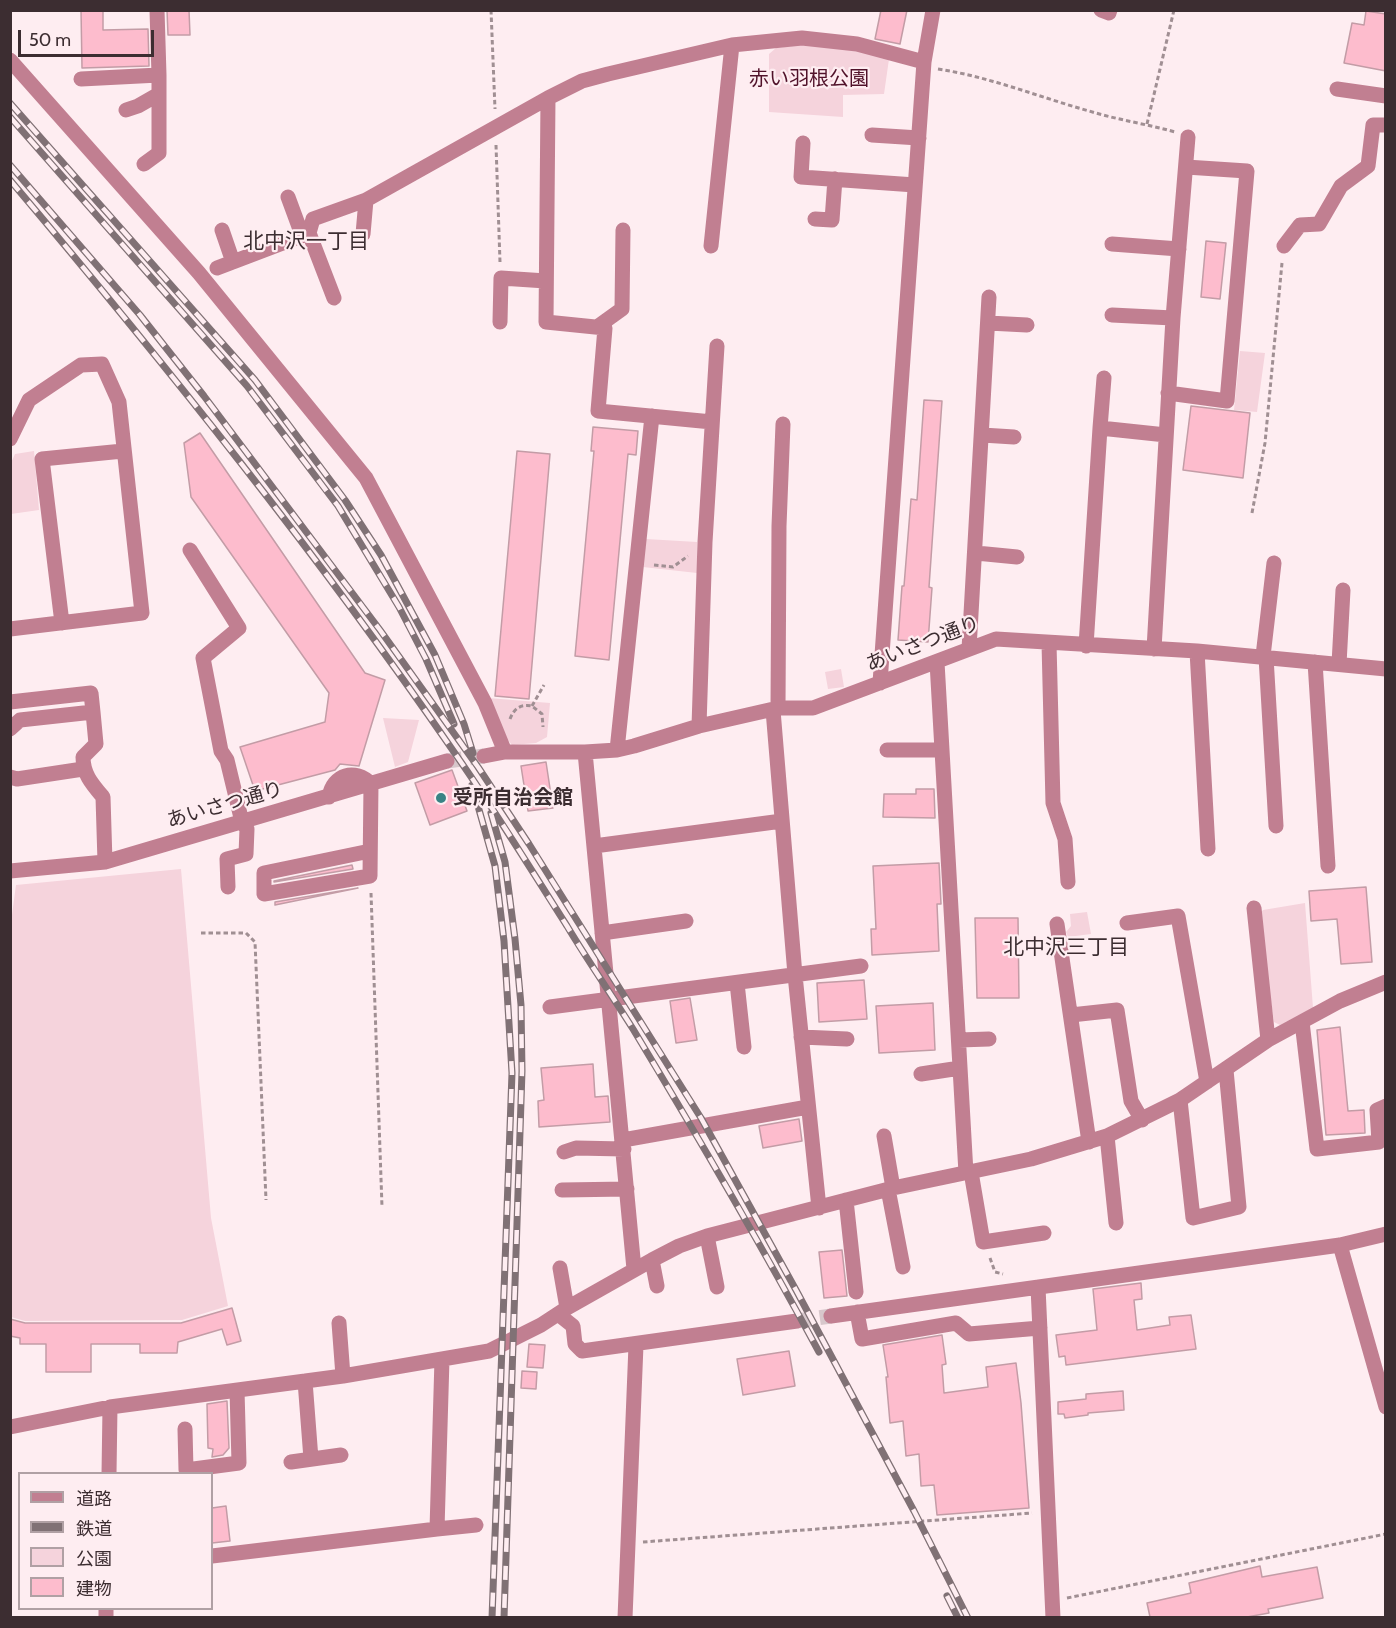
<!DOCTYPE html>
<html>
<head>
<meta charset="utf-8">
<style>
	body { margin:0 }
	#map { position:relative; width:1396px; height:1628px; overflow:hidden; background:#feedf1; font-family:Cabin,"Noto Sans JP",sans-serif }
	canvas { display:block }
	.frame { position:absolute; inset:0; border:12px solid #3c2d31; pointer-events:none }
	.legend { position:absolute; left:18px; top:1472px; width:195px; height:138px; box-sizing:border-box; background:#feedf1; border:2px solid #b0a0a4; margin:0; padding:8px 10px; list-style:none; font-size:18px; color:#3c2d31 }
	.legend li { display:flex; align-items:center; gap:12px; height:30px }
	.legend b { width:30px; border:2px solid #b0a0a4 }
	.scale { position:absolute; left:18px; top:30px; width:136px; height:27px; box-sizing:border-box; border:3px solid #3c2d31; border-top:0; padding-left:8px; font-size:18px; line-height:21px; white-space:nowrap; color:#3c2d31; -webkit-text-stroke:4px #feedf1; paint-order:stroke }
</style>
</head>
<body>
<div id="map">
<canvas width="1396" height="1628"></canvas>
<div class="frame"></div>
<ul class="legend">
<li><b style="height:8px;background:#c17f91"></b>道路</li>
<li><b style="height:8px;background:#807175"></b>鉄道</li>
<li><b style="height:16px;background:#f5d3dc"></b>公園</li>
<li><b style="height:16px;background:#fdbccd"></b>建物</li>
</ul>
<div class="scale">50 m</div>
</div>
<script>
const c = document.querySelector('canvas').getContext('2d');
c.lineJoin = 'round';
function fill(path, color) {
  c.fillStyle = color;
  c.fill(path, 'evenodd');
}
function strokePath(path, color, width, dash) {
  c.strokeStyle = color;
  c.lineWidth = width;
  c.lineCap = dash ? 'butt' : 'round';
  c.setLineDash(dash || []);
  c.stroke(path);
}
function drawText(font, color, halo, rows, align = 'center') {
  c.font = font + ' Cabin,"Noto Sans JP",sans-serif';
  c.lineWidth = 4.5;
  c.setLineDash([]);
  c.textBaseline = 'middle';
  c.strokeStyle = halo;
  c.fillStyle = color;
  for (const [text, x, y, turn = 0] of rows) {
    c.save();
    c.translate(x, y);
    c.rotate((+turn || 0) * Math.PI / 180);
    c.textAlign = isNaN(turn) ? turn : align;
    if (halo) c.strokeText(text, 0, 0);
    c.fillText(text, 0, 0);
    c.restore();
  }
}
const green = new Path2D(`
	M 807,44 L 851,48 L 889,59 L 884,94 L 843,95 L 843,117 L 769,112 L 769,54 L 776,48 Z
	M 1240,351 L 1265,353 L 1257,412 L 1234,410 Z
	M 34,451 L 39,510 L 11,514 L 10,465 L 15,454 Z
	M 646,539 L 697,542 L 697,573 L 643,567 Z
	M 841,669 L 844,687 L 828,689 L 825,672 Z
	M 488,698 L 550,703 L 547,737 L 536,743 L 512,745 L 503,734 Z
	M 383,718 L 419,720 L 408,762 L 395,767 Z
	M 181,869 L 211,1218 L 228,1306 L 182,1320 L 25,1321 L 11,1317 L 10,930 L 16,885 Z
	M 1305,903 L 1313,1008 L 1280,1025 L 1274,1022 L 1258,916 L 1263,910 Z
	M 1087,912 L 1091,934 L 1068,937 L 1066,932 L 1071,926 L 1070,914 Z`);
const building = new Path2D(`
	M 81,10 L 103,10 L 103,30 L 148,29 L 149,66 L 82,68 Z
	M 167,10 L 189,10 L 190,35 L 168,35 Z
	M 881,10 L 907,10 L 900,44 L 875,39 Z
	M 1366,11 L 1386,14 L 1386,71 L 1344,63 L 1352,23 L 1364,25 Z
	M 1206,241 L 1226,243 L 1220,299 L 1201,297 Z
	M 924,400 L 942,401 L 929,587 L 932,588 L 928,642 L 898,640 L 902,586 L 904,586 L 911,499 L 917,500 Z
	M 1191,406 L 1250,413 L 1243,478 L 1183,470 Z
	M 593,427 L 638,431 L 636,455 L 628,454 L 609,660 L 575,656 L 594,451 L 591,451 Z
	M 200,433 L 365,673 L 385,680 L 359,766 L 340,764 L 335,770 L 255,791 L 240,747 L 325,722 L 329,693 L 191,497 L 184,443 Z
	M 517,451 L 550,454 L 529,699 L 495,696 Z
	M 546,762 L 553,808 L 528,811 L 521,766 Z
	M 452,770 L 467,811 L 430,825 L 415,783 Z
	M 916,789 L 934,789 L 935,818 L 883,817 L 884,794 L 916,794 Z
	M 939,863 L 941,904 L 937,904 L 939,951 L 872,955 L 871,929 L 876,929 L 873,866 Z
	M 352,865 L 353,869 L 274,882 L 274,881 Z
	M 1366,887 L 1372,962 L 1341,964 L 1337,919 L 1311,921 L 1309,891 Z
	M 358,888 L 275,905 L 275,902 Z
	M 975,918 L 1018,918 L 1019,998 L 977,998 Z
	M 864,980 L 867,1019 L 819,1022 L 817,983 Z
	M 690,998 L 697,1040 L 676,1043 L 670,1001 Z
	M 933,1003 L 935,1050 L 879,1053 L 876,1006 Z
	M 1340,1027 L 1348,1111 L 1364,1110 L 1365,1133 L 1326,1135 L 1317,1030 Z
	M 593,1064 L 595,1097 L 608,1096 L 610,1122 L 539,1127 L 538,1101 L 544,1100 L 541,1068 Z
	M 799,1119 L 802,1141 L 763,1148 L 759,1126 Z
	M 842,1250 L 847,1296 L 824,1298 L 819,1252 Z
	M 1141,1283 L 1142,1299 L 1134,1300 L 1137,1330 L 1170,1325 L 1169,1317 L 1191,1315 L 1196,1349 L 1066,1365 L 1065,1356 L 1059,1357 L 1056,1335 L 1097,1330 L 1093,1289 Z
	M 232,1308 L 241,1341 L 227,1345 L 222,1329 L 178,1342 L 177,1353 L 140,1353 L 140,1344 L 91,1344 L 91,1372 L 46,1372 L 46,1344 L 20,1344 L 20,1338 L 10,1336 L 10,1319 L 25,1323 L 181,1323 Z
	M 942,1335 L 946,1364 L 942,1365 L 944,1393 L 988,1387 L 986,1367 L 1016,1363 L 1021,1403 L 1029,1508 L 937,1515 L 934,1485 L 921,1486 L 919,1454 L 906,1456 L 903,1421 L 890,1423 L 886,1377 L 888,1377 L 883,1345 Z
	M 529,1344 L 545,1345 L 543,1368 L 527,1367 Z
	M 789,1351 L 795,1386 L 743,1395 L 737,1359 Z
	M 522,1371 L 537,1372 L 536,1389 L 521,1388 Z
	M 1123,1391 L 1124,1410 L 1088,1413 L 1088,1415 L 1065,1418 L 1064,1414 L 1058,1414 L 1058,1402 L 1086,1399 L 1086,1394 Z
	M 227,1401 L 229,1448 L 223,1455 L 212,1457 L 213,1449 L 208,1448 L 207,1404 Z
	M 226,1506 L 230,1541 L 212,1543 L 212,1508 Z
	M 1260,1566 L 1262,1577 L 1317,1567 L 1323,1598 L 1268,1609 L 1269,1613 L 1247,1617 L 1150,1617 L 1147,1603 L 1191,1593 L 1189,1583 Z`);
const minorTunnel = new Path2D(`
	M 447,761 L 484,756
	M 797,1321 L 831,1316`);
const path = new Path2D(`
	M 491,10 L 495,109
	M 938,69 C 990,77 1039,97 1089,111 C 1118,120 1147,124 1175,132
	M 1147,124 L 1174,10
	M 496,145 L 500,262
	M 1252,513 L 1265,443 L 1282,263
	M 654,565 L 673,567 L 688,556
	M 532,706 L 544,685
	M 510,719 C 514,708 521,704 532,706 L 542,714 L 543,727
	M 371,893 L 382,1207
	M 201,933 L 246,933 L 255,942 L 266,1200
	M 990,1258 L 995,1272 L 1003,1274
	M 643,1542 L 1032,1513
	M 1067,1598 L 1386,1534`);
const minor = new Path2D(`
	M 1101,10 L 1109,13 L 1110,10
	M 10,60 L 199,273 L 366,478 L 485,703 L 505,752
	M 81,79 L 159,75
	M 1337,89 L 1386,96
	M 548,98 L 546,322 L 605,328 L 598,411 L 712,422
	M 126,110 L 138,106 L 159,94
	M 872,135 L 919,138
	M 803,143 L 801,177 L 915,185
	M 144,164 L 159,153 L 159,75 L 157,10
	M 288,197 L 302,235
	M 815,219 L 832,220 L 835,179
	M 222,230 L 233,262
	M 363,234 L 366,200
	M 1112,244 L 1179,249
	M 711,246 L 732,45
	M 1284,246 L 1300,225 L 1319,224 L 1341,186 L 1368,166 L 1373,125 L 1386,125
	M 217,268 L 309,233
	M 334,298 L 309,233 L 313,219 L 366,200 L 548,98 L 582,81 L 608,74 L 732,45 L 802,38 L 857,44 L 924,62
	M 1112,315 L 1173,318
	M 500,322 L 501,278 L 546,281
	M 988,323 L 1027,325
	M 597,327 L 622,309 L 623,230
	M 1168,393 L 1227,401 L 1247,171 L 1186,167
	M 1100,428 L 1166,435
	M 982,435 L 1014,437
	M 10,439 L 29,400 L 81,365 L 102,364 L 119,402 L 142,613 L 10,629
	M 190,550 L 239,628 L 203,658 L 221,751 L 227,760 L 242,822 L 247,829 L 246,854 L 227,859 L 228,887
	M 976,553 L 1017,557
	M 62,623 L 42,459 L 123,451
	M 1049,643 L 1053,803 L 1065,839 L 1068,882
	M 1086,646 L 1100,428 L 1104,378
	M 969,649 L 989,297
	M 1154,649 L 1173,318 L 1188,137
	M 1197,651 L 1208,849
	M 1263,656 L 1274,563
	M 1266,657 L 1276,826
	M 937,662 L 966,1173
	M 1315,662 L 1328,866
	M 1339,664 L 1343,590
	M 880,683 L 924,62 L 933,10
	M 10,702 L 91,693 L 93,712
	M 778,708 L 779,526 L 783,424
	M 773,710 L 795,975 L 819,1208
	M 699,726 L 705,542 L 717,346
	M 10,729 L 20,720 L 93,712 L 96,744 L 83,757 C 83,774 92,784 103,797 L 105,862
	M 617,750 L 652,416
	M 887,750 L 942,750
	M 585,752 L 634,1269
	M 484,756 L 505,752 L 585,752 L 617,750 L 634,746 L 699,726 L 778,708 L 813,708 L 996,639 L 1197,651 L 1386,669
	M 10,777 L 17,779 L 83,769
	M 329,797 C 333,774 355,768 371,784 L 370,876 L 264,894 L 264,873 L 370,851
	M 594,846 L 782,821
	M 10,871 L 105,862 L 447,761
	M 1254,908 L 1268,1040
	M 1127,923 L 1178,916 L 1207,1082
	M 1057,924 L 1089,1142
	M 602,933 L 686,921
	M 737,983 L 744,1047
	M 550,1007 L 861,966
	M 1071,1015 L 1117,1010 L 1131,1101 L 1142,1120
	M 1302,1022 L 1317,1149 L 1379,1142 L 1377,1110 L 1386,1106
	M 801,1037 L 847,1039
	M 959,1040 L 989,1039
	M 921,1074 L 960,1068
	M 1180,1100 L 1193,1218 L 1239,1207 L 1226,1070
	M 884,1136 L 893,1188
	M 1107,1136 L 1116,1223
	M 623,1140 L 808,1107
	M 564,1152 L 576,1148 L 624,1149
	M 971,1172 L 983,1242 L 1044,1233
	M 888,1189 L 903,1267
	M 562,1190 L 627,1189
	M 846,1200 L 856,1292
	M 707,1236 L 717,1287
	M 1340,1245 L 1386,1407
	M 652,1260 L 657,1286
	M 560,1268 L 567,1308
	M 1038,1287 L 1053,1618
	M 857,1312 L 862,1339 L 956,1323 L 969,1334 L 1040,1328
	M 558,1314 L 573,1326 L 575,1344 L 582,1351 L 797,1321
	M 831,1316 L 1340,1245 L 1386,1234
	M 339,1323 L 343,1376
	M 305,1381 L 311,1459
	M 10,1427 L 110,1407 L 343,1376 L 489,1351 L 541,1325 L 567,1308 L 652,1260 L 679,1246 L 707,1236 L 893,1188 L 1031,1159 L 1107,1136 L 1180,1100 L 1268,1040 L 1340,1001 L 1386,982
	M 185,1429 L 186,1470 L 239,1463 L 237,1390
	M 291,1462 L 341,1455
	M 109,1474 L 110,1407
	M 437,1529 L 476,1525
	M 212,1556 L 437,1529 L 442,1359
	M 106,1618 L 106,1608
	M 625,1618 L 636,1345`);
const rail = new Path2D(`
	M 10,103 L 255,380 L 345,500 L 381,555 L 435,655 L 464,724 L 473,753
	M 10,117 L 247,386 L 338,506 L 399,607 L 426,659 L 454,724
	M 10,165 L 140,315 L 204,396 L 380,630 L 478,767 L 529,844 L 701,1118 L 796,1290 L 914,1511 L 968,1618
	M 10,180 C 166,365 317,553 454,752 C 494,809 530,868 567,926 C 588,961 611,994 633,1029 C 697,1135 760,1243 819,1352
	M 472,785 L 495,866 L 504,941 L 512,1073 L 492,1618
	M 491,813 L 505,862 L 515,939 L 521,1005 L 522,1071 L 504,1618
	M 947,1596 L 958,1618`);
const markers = [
	[441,798,6,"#3a8385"]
];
const parkNames = [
	["赤い羽根公園",809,79]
];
const streetNames = [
	["あいさつ通り",923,644,-21],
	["あいさつ通り",225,805,-16]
];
const poiNames = [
	["受所自治会館",453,798]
];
const neighbourhoodNames = [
	["北中沢一丁目",306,242],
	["北中沢三丁目",1066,948]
];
fill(green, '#f5d3dc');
fill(building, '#fdbccd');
strokePath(building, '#c39ca6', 1.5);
strokePath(minorTunnel, '#d7c7cb', 15, [15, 8]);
strokePath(path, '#a08f93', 3, [4.5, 3]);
strokePath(minor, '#c17f91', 15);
strokePath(rail, '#807175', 7);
strokePath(rail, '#feedf1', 4.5, [14]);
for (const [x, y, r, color] of markers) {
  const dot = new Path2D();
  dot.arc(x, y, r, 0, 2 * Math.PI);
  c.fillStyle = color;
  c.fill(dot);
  strokePath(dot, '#feedf1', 2);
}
drawText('20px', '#51122a', '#feedf1', parkNames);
drawText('20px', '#3c2d31', '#feedf1', streetNames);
drawText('bold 20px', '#3c2d31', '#feedf1', poiNames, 'left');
drawText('21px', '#3c2d31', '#feedf1', neighbourhoodNames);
</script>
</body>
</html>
